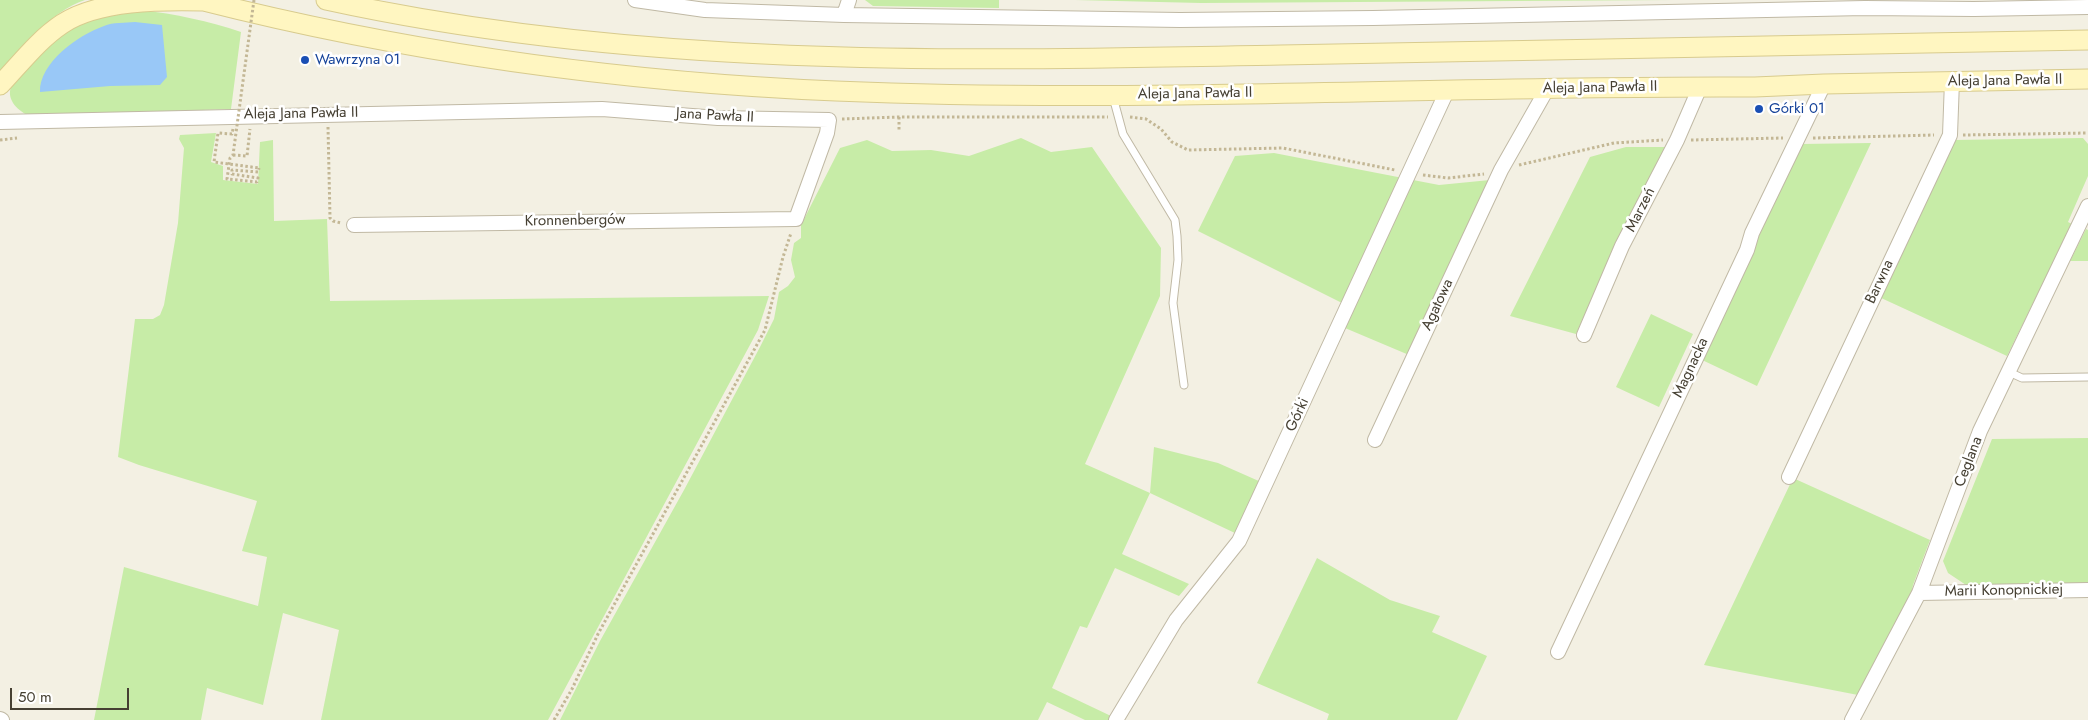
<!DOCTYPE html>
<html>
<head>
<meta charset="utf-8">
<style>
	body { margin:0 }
	#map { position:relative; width:2088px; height:720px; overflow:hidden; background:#f3f0e3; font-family:Jost,sans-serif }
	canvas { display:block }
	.scale { position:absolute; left:10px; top:688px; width:119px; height:22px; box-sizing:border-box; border:2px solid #464033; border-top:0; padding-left:6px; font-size:15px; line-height:18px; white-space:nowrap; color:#464033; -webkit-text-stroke:4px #fff; paint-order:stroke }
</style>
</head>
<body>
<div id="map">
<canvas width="2088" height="720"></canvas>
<div class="scale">50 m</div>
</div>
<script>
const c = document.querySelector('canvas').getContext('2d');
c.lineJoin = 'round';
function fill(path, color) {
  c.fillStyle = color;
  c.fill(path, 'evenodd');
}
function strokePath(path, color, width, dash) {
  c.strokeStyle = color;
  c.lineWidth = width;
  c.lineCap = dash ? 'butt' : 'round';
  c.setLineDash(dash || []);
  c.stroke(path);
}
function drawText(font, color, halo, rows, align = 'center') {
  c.font = font + ' Jost,sans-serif';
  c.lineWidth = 5;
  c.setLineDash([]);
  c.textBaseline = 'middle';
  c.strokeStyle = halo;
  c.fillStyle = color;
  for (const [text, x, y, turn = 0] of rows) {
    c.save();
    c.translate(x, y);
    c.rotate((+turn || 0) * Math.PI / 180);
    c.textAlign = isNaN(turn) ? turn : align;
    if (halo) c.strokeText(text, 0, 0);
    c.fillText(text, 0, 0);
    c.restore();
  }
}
const green = new Path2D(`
	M 0,0 L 85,0 C 49,12 25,47 0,74 Z
	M 865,0 L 999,0 L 999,8 L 873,6 Z
	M 1075,0 L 1674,0 L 1201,3 Z
	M 141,10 C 175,14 209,21 241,32 L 231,109 L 30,116 C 19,112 6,100 11,87 C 14,77 55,38 64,32 C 74,25 91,17 102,14 C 114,11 128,11 141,10 Z
	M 216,133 L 211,162 L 223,166 L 223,180 L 258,184 L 260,142 L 273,140 L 274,221 L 327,219 L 330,301 L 769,296 L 758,330 L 548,720 L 321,720 L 339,630 L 283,613 L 263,705 L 207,688 L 201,720 L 94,720 L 124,567 L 258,606 L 267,557 L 242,551 L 257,501 L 139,465 L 118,457 L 135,319 L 153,319 L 160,315 L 164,305 L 178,223 L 184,148 L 179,139 L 180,135 Z
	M 1021,138 L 1051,152 L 1092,147 L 1161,248 L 1160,296 L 1085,464 L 1150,493 L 1154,447 L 1218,463 L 1261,482 L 1237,534 L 1150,493 L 1122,554 L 1189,584 L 1179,596 L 1115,568 L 1087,628 L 1080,626 L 1052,688 L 1111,716 L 1109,720 L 1085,720 L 1047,702 L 1038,720 L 560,720 L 600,641 L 684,490 L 760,347 L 774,319 L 779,292 L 788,286 L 795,277 L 791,260 L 794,243 L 801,238 L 801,225 L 840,148 L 867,140 L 892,151 L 931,150 L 969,156 Z
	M 2083,138 L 2088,144 L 2088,176 L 2068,222 L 2072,224 L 2007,356 L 1879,297 L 1953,140 Z
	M 1871,143 L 1757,386 L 1700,359 L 1801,144 Z
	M 1626,147 L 1668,147 L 1616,245 L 1576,334 L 1510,316 L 1590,157 Z
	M 1274,153 L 1403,178 L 1344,304 L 1198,231 L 1235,156 Z
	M 1413,180 L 1439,185 L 1490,180 L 1409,355 L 1345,328 Z
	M 2086,229 L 2088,230 L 2088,261 L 2070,261 Z
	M 1651,314 L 1693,334 L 1659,407 L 1616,387 Z
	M 2088,438 L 2088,585 L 1972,589 L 1948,573 L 1943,561 L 1992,439 Z
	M 1793,478 L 1930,540 L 1913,585 L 1911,596 L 1858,695 L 1704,665 Z
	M 1317,558 L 1390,600 L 1440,616 L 1432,632 L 1487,656 L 1457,720 L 1327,720 L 1329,714 L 1257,683 Z`);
const water = new Path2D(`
	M 135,22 L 162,25 L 167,77 L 160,85 L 110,86 L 40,92 C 39,63 78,35 104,26 C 113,22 125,23 135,22 Z`);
const path = new Path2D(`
	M 899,117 L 899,130
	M 1130,117 L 1146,119 L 1161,129 L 1172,142 L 1188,150 L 1283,148 L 1395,170
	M 842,119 L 899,117 L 1108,117
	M 328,127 L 330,218 L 333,221 L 341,223
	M 233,129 L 232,134 L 218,133 L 214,162 L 259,168
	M 1963,135 L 2088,133
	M 1813,138 L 1934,135
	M 0,140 L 17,138
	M 1691,140 L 1783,138
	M 233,155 L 247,156 L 250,129
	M 1519,165 L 1614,143 L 1663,140
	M 1423,175 L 1448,178 L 1484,174
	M 554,720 L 572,689 L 598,634 L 765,330 L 783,257 L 791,233`);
const service = new Path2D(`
	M 1113,97 L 1123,134 L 1175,220 L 1177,236 L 1178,260 L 1173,303 L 1184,385
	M 2009,372 L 2022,378 L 2088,377`);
const minor = new Path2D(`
	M 635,0 L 705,10 L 844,15 L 1180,20 L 1373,18 L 1865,8 L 1974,9 L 2088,7
	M 844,15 L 849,0
	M 0,122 L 602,109 L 718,118 L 829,120 L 827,133 L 796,219 L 354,225
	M 1584,335 L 1622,246 L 1677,140 L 1700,87
	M 1375,440 L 1501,170 L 1547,89
	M 1789,477 L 1950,135 L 1952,81
	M 1919,593 L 2088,590
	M 1558,652 L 1747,250 L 1752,233 L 1824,84
	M 0,719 L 2,720
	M 1116,720 L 1176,620 L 1239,541 L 1447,91
	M 1852,720 L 1919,593 L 1980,431 L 2088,206`);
const secondary = new Path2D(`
	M 200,0 C 408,53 622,82 836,91 C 1142,104 1449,85 1755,87 L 1824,84 L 2088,79
	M 326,0 C 641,69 961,61 1281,55 C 1550,49 1819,46 2088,40
	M 0,85 C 20,64 38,40 62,24 C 98,0 162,0 203,1`);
const pathBridge = new Path2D(`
	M 254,0 L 233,155 L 230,158 L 227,179 L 257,182 L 258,178 L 232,174 L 232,170 L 258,172 L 259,168`);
const markers = [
	[305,60,5,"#1a4fb4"],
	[1759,109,5,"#1a4fb4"]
];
const transitNames = [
	["Wawrzyna 01",315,60],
	["Górki 01",1769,109]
];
const streetNames = [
	["Aleja Jana Pawła II",2005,81,-1],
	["Aleja Jana Pawła II",1600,88,-1],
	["Aleja Jana Pawła II",1195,94,-1],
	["Aleja Jana Pawła II",301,114,-1],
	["Jana Pawła II",715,116,3],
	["Marzeń",1641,210,-63],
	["Kronnenbergów",575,221,-1],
	["Barwna",1880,282,-65],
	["Agatowa",1438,305,-65],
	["Magnacka",1691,368,-65],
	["Górki",1298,415,-65],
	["Ceglana",1969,462,-69],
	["Marii Konopnickiej",2004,591,-1]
];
fill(green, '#c7eca7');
fill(water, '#99c8f7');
strokePath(service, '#c0b9a5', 9);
strokePath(minor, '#c0b9a5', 16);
strokePath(secondary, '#d8cb8e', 21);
strokePath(path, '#c3b795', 3, [2.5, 2.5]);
strokePath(service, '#fff', 7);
strokePath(minor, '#fff', 14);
strokePath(secondary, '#fff6c1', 19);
strokePath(pathBridge, '#c3b795', 3, [2.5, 2.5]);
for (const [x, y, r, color] of markers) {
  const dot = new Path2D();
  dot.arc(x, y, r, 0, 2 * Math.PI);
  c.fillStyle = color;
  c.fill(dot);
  strokePath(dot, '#fff', 2);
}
drawText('15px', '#164399', '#fff', transitNames, 'left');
drawText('15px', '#464033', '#fff', streetNames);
</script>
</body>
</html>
